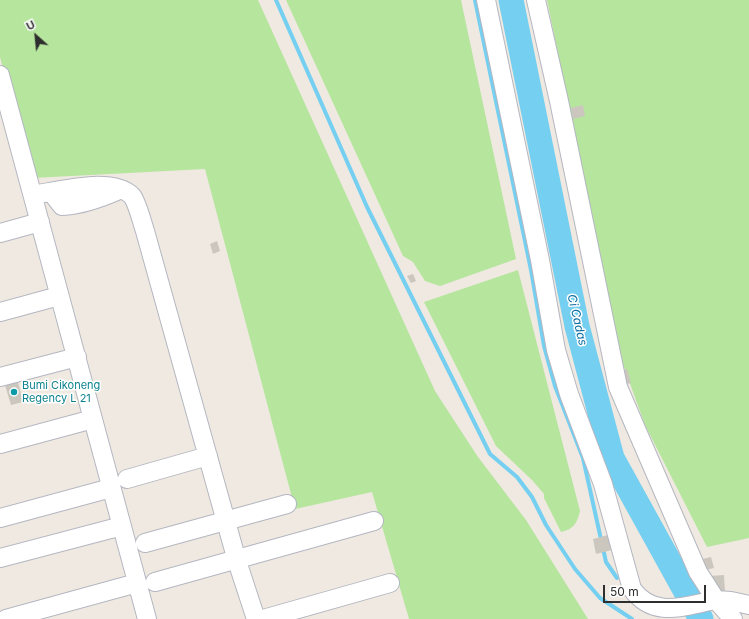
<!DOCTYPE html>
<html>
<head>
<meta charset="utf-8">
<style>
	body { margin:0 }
	#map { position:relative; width:749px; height:619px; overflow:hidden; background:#efe9e1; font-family:Inter,sans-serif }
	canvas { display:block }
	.north { position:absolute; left:16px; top:16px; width:40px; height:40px; -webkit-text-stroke:3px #fff; paint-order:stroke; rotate:333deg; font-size:11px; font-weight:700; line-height:16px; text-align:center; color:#2e2e2e }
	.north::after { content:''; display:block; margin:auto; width:14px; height:18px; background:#2e2e2e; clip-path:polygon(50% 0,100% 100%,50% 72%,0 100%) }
	.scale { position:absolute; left:603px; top:585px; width:103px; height:18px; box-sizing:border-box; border:2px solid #2e2e2e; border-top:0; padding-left:5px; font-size:12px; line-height:14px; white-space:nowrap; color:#2e2e2e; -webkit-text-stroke:3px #fff; paint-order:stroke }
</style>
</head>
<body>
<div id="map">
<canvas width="749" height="619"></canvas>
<div class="north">U</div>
<div class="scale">50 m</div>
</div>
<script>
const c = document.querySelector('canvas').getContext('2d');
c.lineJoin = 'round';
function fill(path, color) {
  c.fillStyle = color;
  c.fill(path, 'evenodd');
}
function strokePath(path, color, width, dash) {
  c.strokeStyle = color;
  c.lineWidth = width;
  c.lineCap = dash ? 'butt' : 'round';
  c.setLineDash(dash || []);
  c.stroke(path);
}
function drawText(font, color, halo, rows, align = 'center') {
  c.font = font + ' Inter,sans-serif';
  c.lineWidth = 3;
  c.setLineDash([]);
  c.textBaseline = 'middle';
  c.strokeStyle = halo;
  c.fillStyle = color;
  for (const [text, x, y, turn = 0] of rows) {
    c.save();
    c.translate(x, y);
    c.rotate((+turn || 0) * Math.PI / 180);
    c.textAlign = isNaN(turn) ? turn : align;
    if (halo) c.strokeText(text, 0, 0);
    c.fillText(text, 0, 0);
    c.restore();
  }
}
const green = new Path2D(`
	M 0,0 L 258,0 L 435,391 L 478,457 L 526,520 L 588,619 L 409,619 L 372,492 L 295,509 L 205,169 L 33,178 L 0,57 Z
	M 286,0 L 461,0 L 516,259 L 440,286 L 425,281 L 413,262 L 403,256 Z
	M 547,0 L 749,0 L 749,538 L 707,547 L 645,425 L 620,356 Z
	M 518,270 L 580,511 C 577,523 574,529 561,532 L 544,498 L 544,494 L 532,480 L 496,446 L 424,302 Z`);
const stream = new Path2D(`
	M 276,0 L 367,207 L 490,454 L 517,477 L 532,497 L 546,525 L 575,569 L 600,598 L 632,619
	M 475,0 L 531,270 L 544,346 L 555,386 L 583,458 L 606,562 L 617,578`);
const river = new Path2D(`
	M 511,0 L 577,326 L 612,458 L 701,619`);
const building = new Path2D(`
	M 583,105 L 585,116 L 573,119 L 571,108 Z
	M 217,241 L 220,251 L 213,254 L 210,244 Z
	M 413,274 L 416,281 L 411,283 L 407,276 Z
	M 627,369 L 631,383 L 624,385 L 619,372 Z
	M 17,378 L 23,402 L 11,405 L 4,382 Z
	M 608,535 L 612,550 L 596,554 L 593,539 Z
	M 711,557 L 714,568 L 700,571 L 698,560 Z
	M 724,575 L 725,592 L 715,592 L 709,576 Z`);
const minor = new Path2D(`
	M 486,0 L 540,260 L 556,350 L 569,394 L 603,484 L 632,589 C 654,619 683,606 716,600 L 733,619
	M 536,0 L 559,101 L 618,387 L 698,572 L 716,600 L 731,601 L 749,605
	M 0,75 L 147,619
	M 51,192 L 62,206 C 82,205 101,198 119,190
	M 33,195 C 58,191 112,176 132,196 C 137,202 142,222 145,231 L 237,561 L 256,619
	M 0,233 L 40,222
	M 0,312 L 59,296
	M 0,377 L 77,357
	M 0,444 L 93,419
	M 127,479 L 208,456
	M 0,518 L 111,488
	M 145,543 L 287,504
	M 0,558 L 122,526
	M 155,582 L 374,521
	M 6,619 L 137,583
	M 263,619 L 390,583`);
const markers = [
	[14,392,4,"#0f9aa8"]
];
const cultureNames = [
	["Bumi Cikoneng",22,386],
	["Regency L 21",22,399]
];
const waterNames = [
	["Ci Cadas",577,320,77]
];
fill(green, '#b6e59e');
strokePath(stream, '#75cff0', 4);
strokePath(river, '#75cff0', 25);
fill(building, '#cbc7bf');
strokePath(minor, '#b4b7c1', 20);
strokePath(minor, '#fff', 18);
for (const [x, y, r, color] of markers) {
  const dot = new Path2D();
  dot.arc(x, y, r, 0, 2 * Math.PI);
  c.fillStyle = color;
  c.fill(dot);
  strokePath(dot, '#fff', 1.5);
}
drawText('11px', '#0d838f', '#fff', cultureNames, 'left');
drawText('italic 12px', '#0d6fa3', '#fff', waterNames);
</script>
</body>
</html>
